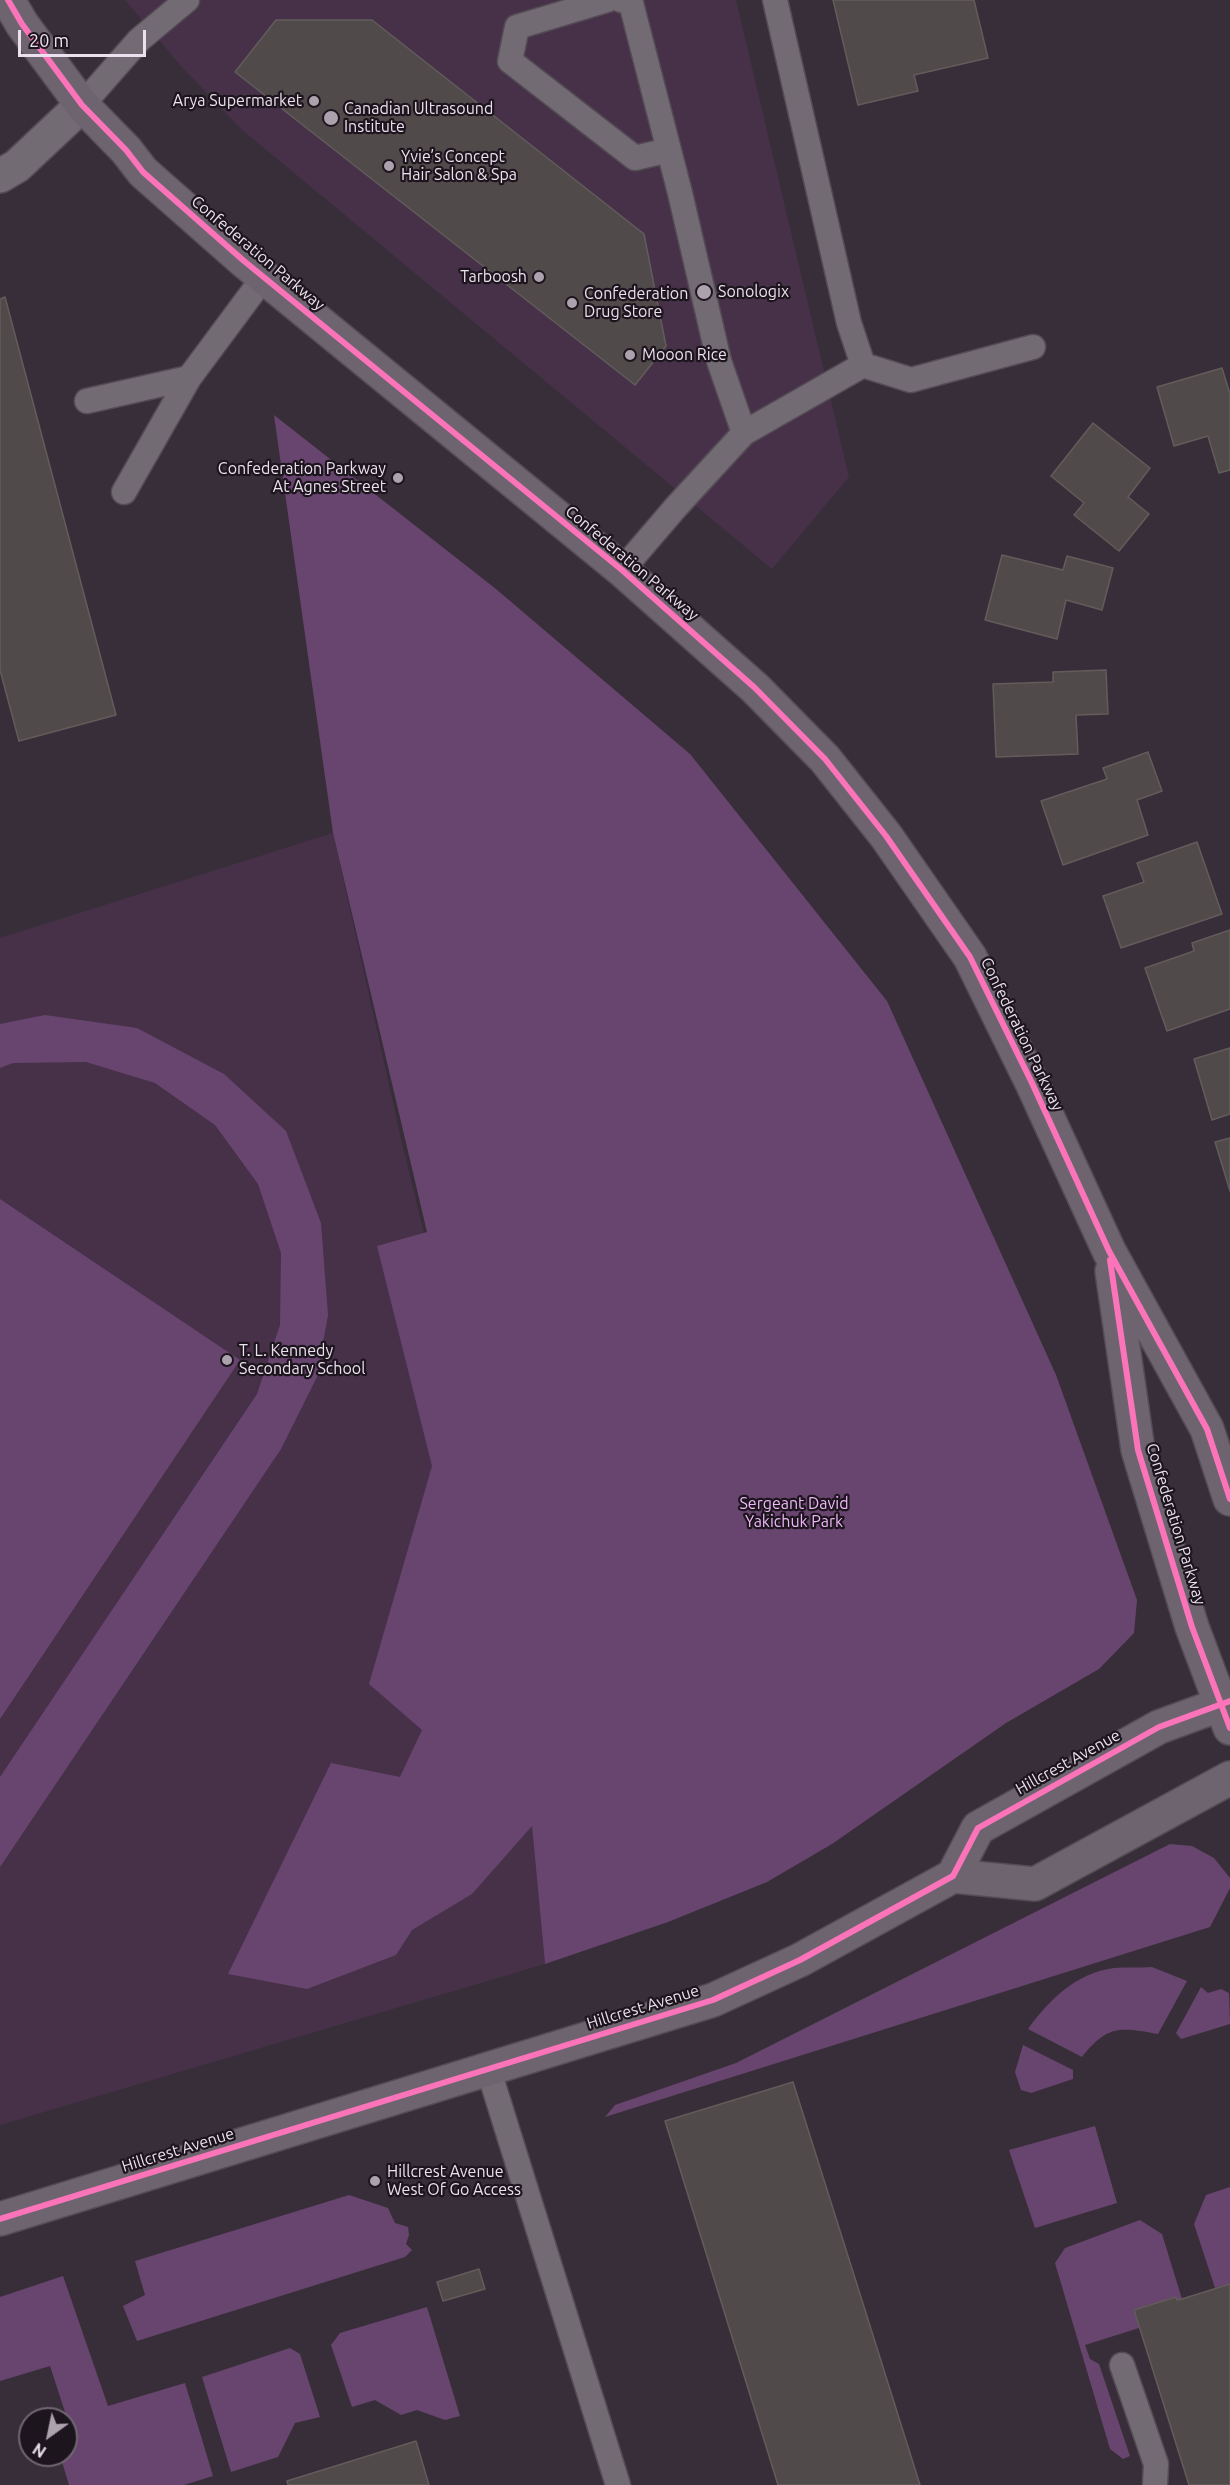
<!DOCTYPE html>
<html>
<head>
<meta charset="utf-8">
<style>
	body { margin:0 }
	#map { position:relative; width:1230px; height:2485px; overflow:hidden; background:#382e39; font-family:Ubuntu,sans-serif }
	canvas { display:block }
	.north { position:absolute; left:18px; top:2407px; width:60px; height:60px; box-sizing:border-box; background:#1d151e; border:2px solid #6f6671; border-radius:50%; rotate:213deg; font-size:16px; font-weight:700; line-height:24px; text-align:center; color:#ebe0ed }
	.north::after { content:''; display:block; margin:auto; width:21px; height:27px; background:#aca2ae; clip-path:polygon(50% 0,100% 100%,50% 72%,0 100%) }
	.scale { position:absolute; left:18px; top:30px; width:128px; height:27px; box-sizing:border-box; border:3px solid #ebe0ed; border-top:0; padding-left:8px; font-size:18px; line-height:21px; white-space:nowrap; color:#ebe0ed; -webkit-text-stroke:4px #1d151e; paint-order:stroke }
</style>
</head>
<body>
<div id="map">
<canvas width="1230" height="2485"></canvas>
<div class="north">N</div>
<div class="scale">20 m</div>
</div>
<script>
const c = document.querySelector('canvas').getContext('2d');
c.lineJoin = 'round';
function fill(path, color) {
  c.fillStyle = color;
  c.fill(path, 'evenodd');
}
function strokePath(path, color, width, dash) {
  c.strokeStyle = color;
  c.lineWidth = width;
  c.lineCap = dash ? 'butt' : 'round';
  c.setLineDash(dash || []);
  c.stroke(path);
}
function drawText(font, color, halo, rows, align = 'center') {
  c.font = font + ' Ubuntu,sans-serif';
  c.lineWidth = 4.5;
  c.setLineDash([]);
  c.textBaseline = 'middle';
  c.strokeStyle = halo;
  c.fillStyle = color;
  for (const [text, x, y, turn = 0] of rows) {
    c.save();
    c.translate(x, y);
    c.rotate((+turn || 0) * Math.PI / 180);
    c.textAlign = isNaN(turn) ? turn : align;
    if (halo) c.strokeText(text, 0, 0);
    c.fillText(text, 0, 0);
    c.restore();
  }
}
const built = new Path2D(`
	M 125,0 L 736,0 L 849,477 L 772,569 L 241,129 L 180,65 Z
	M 333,833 L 401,1139 L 509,1580 L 545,1964 L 0,2125 L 0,938 Z`);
const green = new Path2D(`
	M 274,415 L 496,589 L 690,754 L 887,1001 L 1056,1375 L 1137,1600 L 1134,1633 L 1099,1669 L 1006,1723 L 832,1844 L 767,1882 L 668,1922 L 545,1964 L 532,1826 L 472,1894 L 412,1930 L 396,1955 L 307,1989 L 228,1974 L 331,1763 L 400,1777 L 422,1730 L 369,1684 L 432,1466 L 377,1246 L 427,1232 L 333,833 Z
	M 45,1015 L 137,1028 L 224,1074 L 286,1131 L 321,1223 L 328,1315 L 317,1377 L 281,1449 L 0,1867 L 0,1777 L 257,1394 L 280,1325 L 281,1253 L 258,1184 L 215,1125 L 155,1083 L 86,1062 L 13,1063 L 0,1068 L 0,1024 Z
	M 0,1199 L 240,1360 L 0,1719 Z
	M 1170,1844 L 1192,1846 L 1214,1858 L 1230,1878 L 1230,1888 L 1210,1927 L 605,2117 L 615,2105 L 736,2063 Z
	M 1152,1967 L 1187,1981 L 1158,2034 C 1120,2027 1107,2025 1082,2057 L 1028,2029 C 1049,2000 1076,1973 1114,1968 C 1126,1967 1140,1968 1152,1967 Z
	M 1201,1987 L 1208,1993 L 1221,1989 L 1229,1993 L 1230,2024 L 1181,2039 L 1176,2033 Z
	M 1023,2045 L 1073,2070 L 1073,2079 L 1031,2093 L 1021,2090 L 1015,2072 Z
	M 1095,2126 L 1117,2203 L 1035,2228 L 1009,2150 Z
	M 1230,2187 L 1230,2284 L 1215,2288 L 1194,2224 L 1206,2195 Z
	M 349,2195 L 388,2208 L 395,2223 L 408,2227 L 409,2235 L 406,2244 L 412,2250 L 405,2257 L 137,2341 L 123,2306 L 145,2295 L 135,2261 Z
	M 1140,2220 L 1162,2234 L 1182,2299 L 1177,2300 L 1176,2297 L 1134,2310 L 1139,2328 L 1085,2345 L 1090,2359 L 1099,2364 L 1130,2456 L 1123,2459 L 1110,2449 L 1055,2263 L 1065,2248 Z
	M 63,2276 L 108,2406 L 185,2383 L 213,2476 L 184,2485 L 69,2485 L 60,2455 L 66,2455 L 66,2419 L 50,2419 L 65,2412 L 50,2366 L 0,2381 L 0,2297 Z
	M 427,2307 L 460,2416 L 445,2420 L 417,2410 L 401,2415 L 375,2400 L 352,2407 L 331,2345 L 340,2333 Z
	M 290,2348 L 300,2354 L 320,2417 L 295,2423 L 278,2457 L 231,2472 L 202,2377 Z`);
const building = new Path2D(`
	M 833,0 L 974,0 L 988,58 L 914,75 L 918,91 L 858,105 Z
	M 276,20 L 372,20 L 644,234 L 666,346 L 635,385 L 235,72 Z
	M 5,297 L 116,715 L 19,741 L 0,670 L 0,299 Z
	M 1222,368 L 1230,394 L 1230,470 L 1219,473 L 1208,436 L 1174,446 L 1157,387 Z
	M 1093,423 L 1150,468 L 1128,497 L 1149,514 L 1119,551 L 1074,515 L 1084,503 L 1051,476 Z
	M 1002,555 L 1063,570 L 1067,556 L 1113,568 L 1102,610 L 1066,600 L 1057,639 L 985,620 Z
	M 1106,670 L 1108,714 L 1076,715 L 1078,754 L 996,757 L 993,684 L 1053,682 L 1053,672 Z
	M 1148,752 L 1162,791 L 1137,800 L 1148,835 L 1063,865 L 1041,801 L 1107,779 L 1103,768 Z
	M 1197,842 L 1222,914 L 1121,948 L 1103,896 L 1144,882 L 1137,863 Z
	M 1230,930 L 1230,1009 L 1167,1031 L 1145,968 L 1194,951 L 1192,943 Z
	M 1230,1048 L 1230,1114 L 1212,1120 L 1194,1059 Z
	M 1230,1138 L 1230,1191 L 1215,1142 Z
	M 793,2082 L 866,2313 L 920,2485 L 778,2485 L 665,2121 Z
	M 479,2269 L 485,2289 L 443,2301 L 437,2282 Z
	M 1230,2284 L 1230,2485 L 1189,2485 L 1134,2310 L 1176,2297 L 1177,2300 L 1182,2299 Z
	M 416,2441 L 429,2485 L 288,2485 L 287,2481 Z`);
const lane = new Path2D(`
	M 607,0 L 517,27 L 510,61 L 635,158 L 669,150
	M 621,0 L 631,3 L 680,193 L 719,361 L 744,433
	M 82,105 L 139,40 L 187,0
	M 863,365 L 911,380 L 1033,347
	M 87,401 L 189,378
	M 124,492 L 189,378 L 264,277
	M 622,570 L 676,507 L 744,433 L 863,365 L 849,323 L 775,0
	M 488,2068 L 618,2485
	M 1122,2365 L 1156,2464 L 1155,2485`);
const street = new Path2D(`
	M 0,176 L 17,166 L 82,105`);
const secondary = new Path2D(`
	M 8,0 L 22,24 L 82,105 L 126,150 L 143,172 L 244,261 L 622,570 L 755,688 L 825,759 L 886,836 L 970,957 L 1032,1083 L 1109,1251 L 1207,1429 L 1230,1499
	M 1112,1271 L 1138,1450 L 1192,1627 L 1230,1728
	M 953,1876 L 1035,1884 L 1230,1778
	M 0,2219 L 713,2000 L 800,1960 L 953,1876 L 978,1828 L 1159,1727 L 1230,1701`);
const cycleway = new Path2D(`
	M 8,0 L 22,24 L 82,105 L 126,150 L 143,172 L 244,261 L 622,570 L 755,688 L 825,759 L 886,836 L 970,957 L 1032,1083 L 1109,1251 L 1207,1429 L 1230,1499
	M 1110,1260 L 1138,1450 L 1192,1627 L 1230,1728
	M 0,2219 L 713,2000 L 800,1960 L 953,1876 L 978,1828 L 1159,1727 L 1230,1701`);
const markers = [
	[314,101,6,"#aca2ae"],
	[331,118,8,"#aca2ae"],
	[389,166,6,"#aca2ae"],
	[539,277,6,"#aca2ae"],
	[704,292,8,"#aca2ae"],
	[572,303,6,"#aca2ae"],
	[630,355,6,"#aca2ae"],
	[398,478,6,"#aca2ae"],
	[227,1360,6,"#aca2ae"],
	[375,2181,6,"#aca2ae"]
];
const poiNames = [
	["Arya Supermarket",302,101,"right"],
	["Canadian Ultrasound",344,109],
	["Institute",344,127],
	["Yvie’s Concept",401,157],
	["Hair Salon & Spa",401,175],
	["Tarboosh",527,277,"right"],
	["Sonologix",718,292],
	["Confederation",584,294],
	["Drug Store",584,312],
	["Mooon Rice",642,355],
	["Confederation Parkway",386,469,"right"],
	["At Agnes Street",386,487,"right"],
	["T. L. Kennedy",239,1351],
	["Secondary School",239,1369],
	["Hillcrest Avenue",387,2172],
	["West Of Go Access",387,2190]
];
const streetNames = [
	["Confederation Parkway",258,253,40],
	["Confederation Parkway",632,563,40],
	["Confederation Parkway",1022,1034,64],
	["Confederation Parkway",1176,1524,73],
	["Hillcrest Avenue",1068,1762,-29],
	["Hillcrest Avenue",643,2007,-17],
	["Hillcrest Avenue",178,2150,-17]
];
const parkNames = [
	["Sergeant David",794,1504],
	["Yakichuk Park",794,1522]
];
fill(built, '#463149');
fill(green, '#68456e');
fill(building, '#504b4a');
strokePath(building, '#625c5b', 1.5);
strokePath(lane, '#544b55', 27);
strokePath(street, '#544b55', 36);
strokePath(secondary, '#544b55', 36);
strokePath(lane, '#736b74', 24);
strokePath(street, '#736b74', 33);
strokePath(secondary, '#6e646f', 33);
strokePath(cycleway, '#fb73b8', 6);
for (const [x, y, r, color] of markers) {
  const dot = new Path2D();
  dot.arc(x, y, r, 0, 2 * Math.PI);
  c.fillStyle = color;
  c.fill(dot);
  strokePath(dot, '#1d151e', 2);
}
drawText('16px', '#ebe0ed', '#1d151e', poiNames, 'left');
drawText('16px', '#ebe0ed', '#1d151e', streetNames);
drawText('16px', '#efb8f8', '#1d151e', parkNames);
</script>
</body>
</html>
